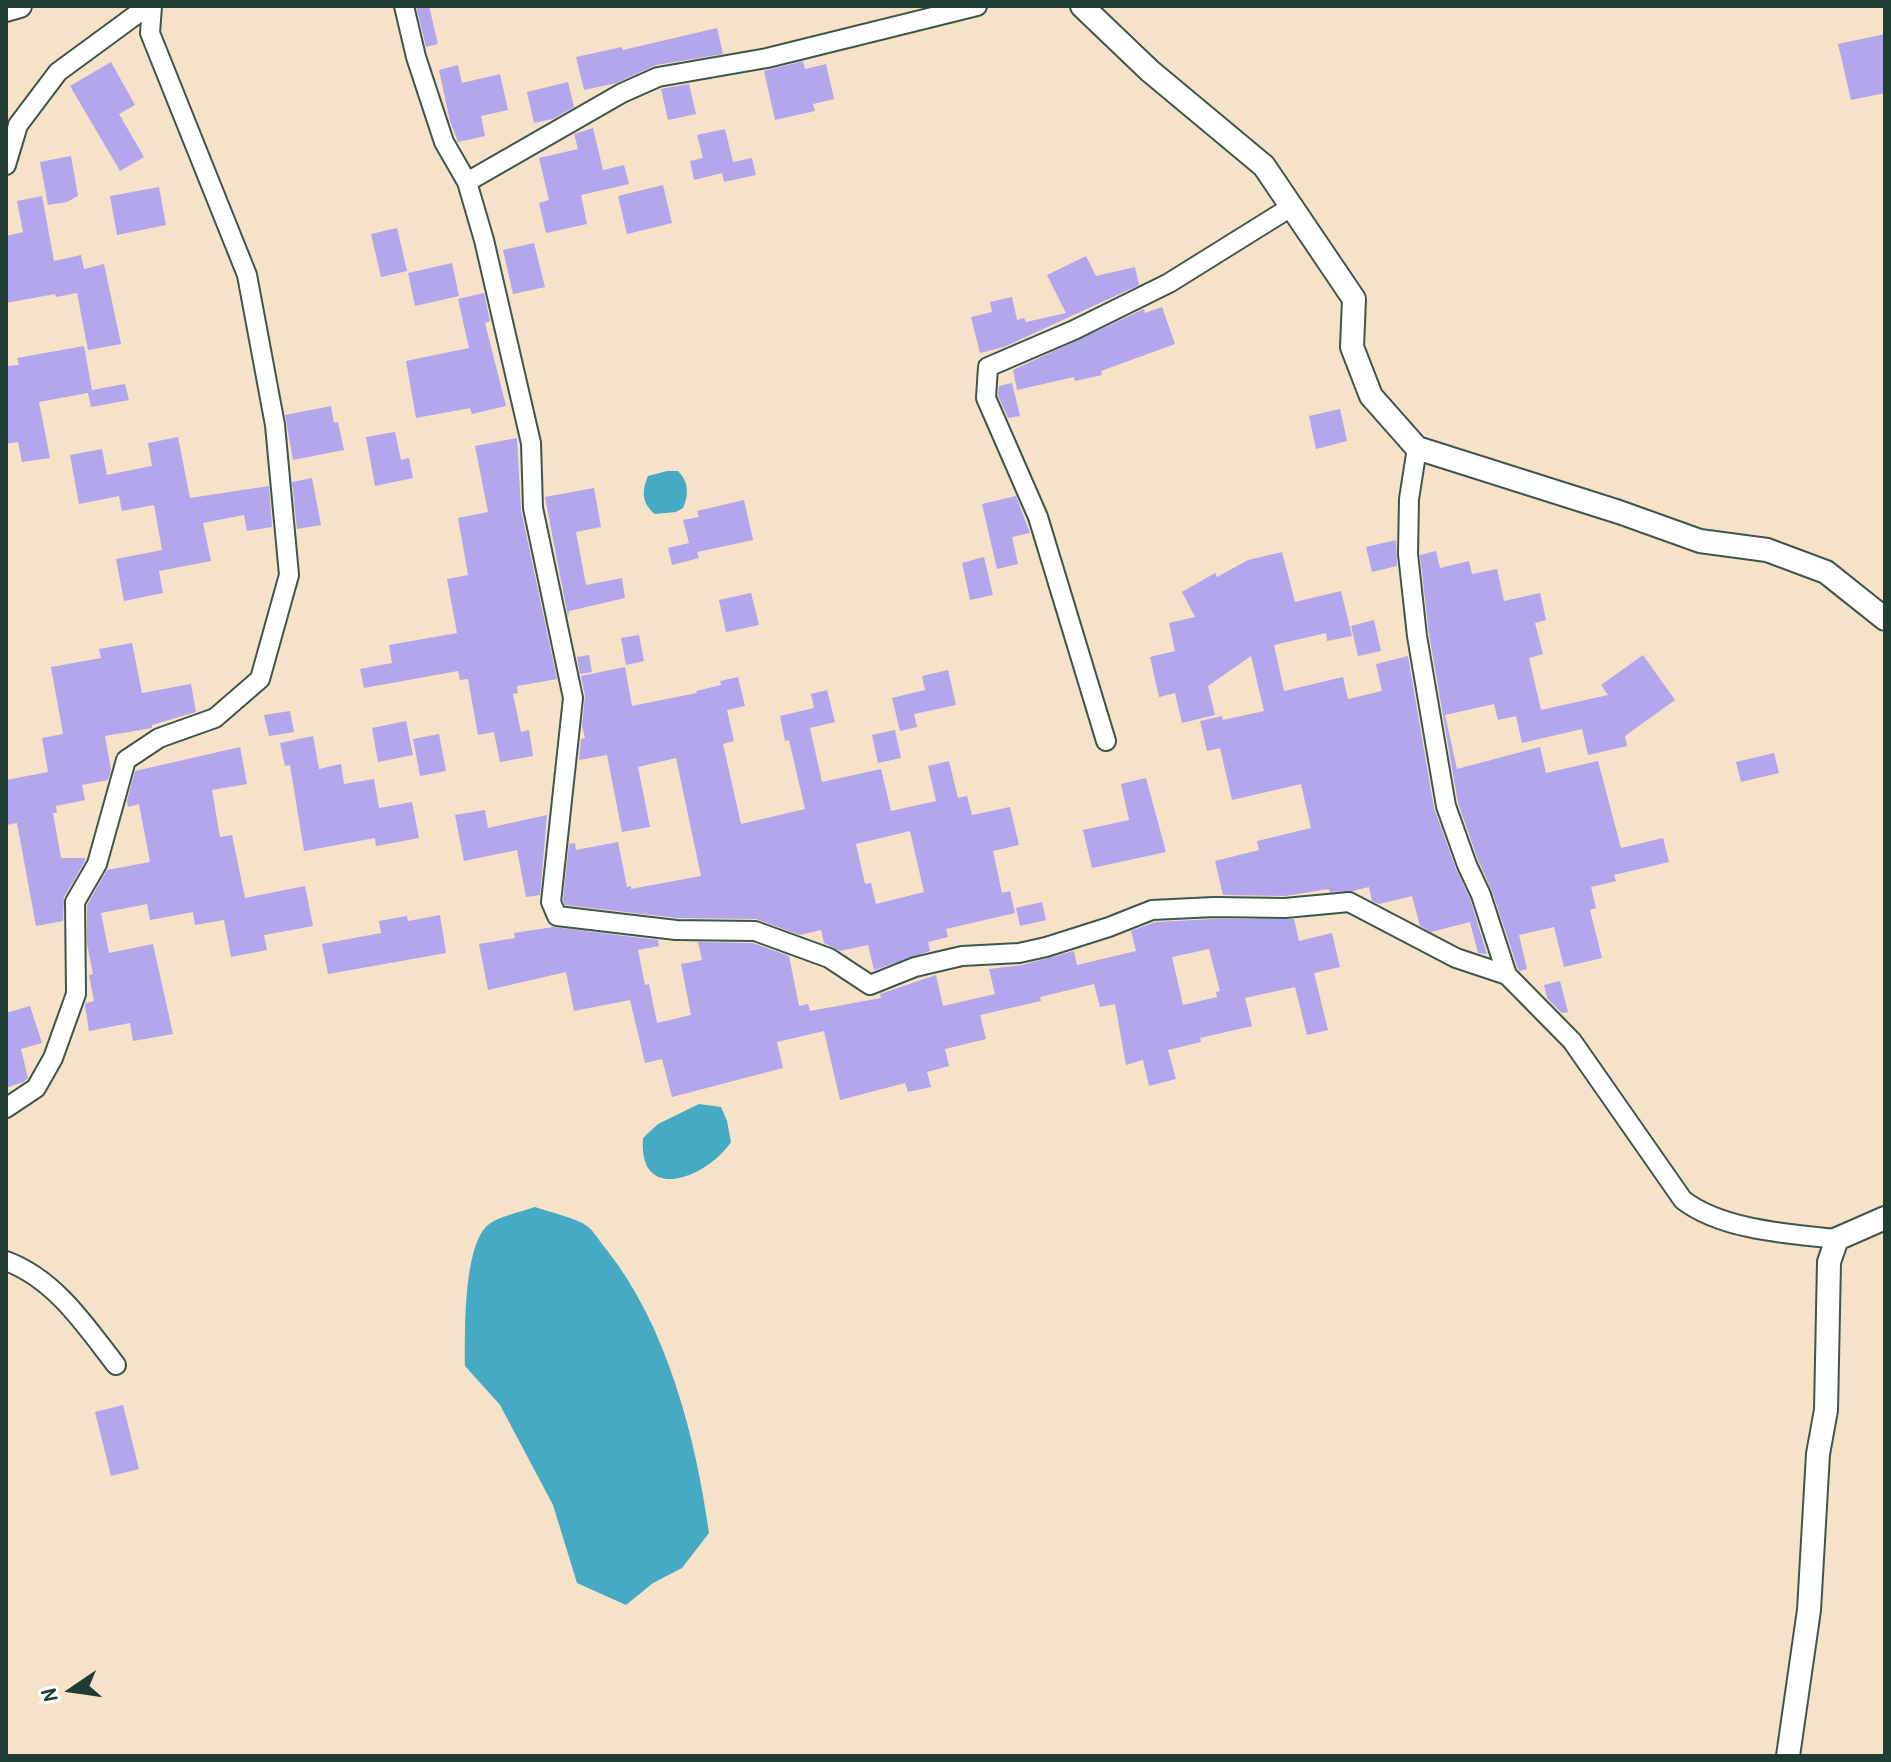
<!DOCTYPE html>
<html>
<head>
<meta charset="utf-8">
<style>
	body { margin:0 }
	#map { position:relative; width:1891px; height:1762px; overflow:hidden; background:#f5e2c8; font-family:"Patrick Hand",sans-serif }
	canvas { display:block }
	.frame { position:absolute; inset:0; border:8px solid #1f3d34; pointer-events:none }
	.north { position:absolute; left:32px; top:1650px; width:80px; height:80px; -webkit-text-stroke:6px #fff; paint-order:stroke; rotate:257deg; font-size:22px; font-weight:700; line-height:32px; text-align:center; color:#1f3d34 }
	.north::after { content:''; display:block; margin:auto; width:28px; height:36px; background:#1f3d34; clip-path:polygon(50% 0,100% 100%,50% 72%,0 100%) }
</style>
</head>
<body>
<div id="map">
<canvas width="1891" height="1762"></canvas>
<div class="frame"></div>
<div class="north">N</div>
</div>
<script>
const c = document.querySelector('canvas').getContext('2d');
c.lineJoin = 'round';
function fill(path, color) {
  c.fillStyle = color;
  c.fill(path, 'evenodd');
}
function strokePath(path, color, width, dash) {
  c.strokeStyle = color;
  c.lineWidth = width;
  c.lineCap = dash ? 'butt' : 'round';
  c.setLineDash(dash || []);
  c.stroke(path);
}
const water = new Path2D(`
	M 667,471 L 678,471 C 689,482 689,495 683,508 L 676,512 L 655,514 C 641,503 642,490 648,476 Z
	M 699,1104 L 721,1107 L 727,1121 L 731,1142 C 707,1178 638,1205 643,1138 L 658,1124 Z
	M 535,1207 C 549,1212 576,1218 587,1226 C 594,1231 600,1242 606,1249 C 667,1325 696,1439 709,1533 L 682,1568 L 653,1583 L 626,1605 L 577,1583 L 553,1505 L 500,1405 L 465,1366 C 465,1334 463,1246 488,1225 C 499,1216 521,1212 535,1207 Z`);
const building = new Path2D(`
	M 416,6 L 429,6 L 438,44 L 426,47 Z
	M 717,28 L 723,54 L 656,65 L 616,83 L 584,90 L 576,57 L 622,47 L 623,50 Z
	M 1885,34 L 1885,93 L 1851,100 L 1838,44 Z
	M 803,61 L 805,69 L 826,64 L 834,99 L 813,104 L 815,111 L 775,120 L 764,71 Z
	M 111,62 L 135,105 L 119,114 L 144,157 L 120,171 L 70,86 Z
	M 458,65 L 462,83 L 500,74 L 508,110 L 481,116 L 485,136 L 458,142 L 450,121 L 439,70 Z
	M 568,82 L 574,107 L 553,119 L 534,123 L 527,92 Z
	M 689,84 L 696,114 L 668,120 L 661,89 Z
	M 593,128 L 603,170 L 624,165 L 629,184 L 581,195 L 587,224 L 546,233 L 539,203 L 549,200 L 539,158 L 578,149 L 574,134 Z
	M 725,129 L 733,162 L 752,158 L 756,175 L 724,182 L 722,173 L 694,180 L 690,161 L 703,158 L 697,135 Z
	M 71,156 L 78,196 L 67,202 L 48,205 L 40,162 Z
	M 663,185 L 672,223 L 627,234 L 618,196 Z
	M 159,187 L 166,225 L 117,235 L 110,196 Z
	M 42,196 L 54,261 L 81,255 L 84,269 L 104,264 L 121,344 L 88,350 L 77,293 L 56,297 L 55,294 L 6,303 L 6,236 L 23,232 L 17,201 Z
	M 397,228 L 407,271 L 381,277 L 371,234 Z
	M 534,243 L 545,287 L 513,294 L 503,250 Z
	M 1086,256 L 1096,276 L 1135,267 L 1139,285 L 1004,347 L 980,353 L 971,317 L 992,312 L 990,302 L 1012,297 L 1017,320 L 1024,318 L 1026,322 L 1066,313 L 1047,275 Z
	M 452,263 L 459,296 L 415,306 L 408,273 Z
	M 484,293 L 490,321 L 485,323 L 506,406 L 472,414 L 470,408 L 416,418 L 406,361 L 469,348 L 458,299 Z
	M 1162,307 L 1175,344 L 1101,371 L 1102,375 L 1075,381 L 1074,377 L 1017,390 L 1013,370 L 1144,309 L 1145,313 Z
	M 84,346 L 92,390 L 125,384 L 129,400 L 91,407 L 88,393 L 39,402 L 50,458 L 22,462 L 18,442 L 6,444 L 6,366 L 19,365 L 17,358 Z
	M 1012,383 L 1020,416 L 1008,418 L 998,396 L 999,386 Z
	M 331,406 L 334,423 L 338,422 L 344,450 L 293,460 L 285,415 Z
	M 1340,409 L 1347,441 L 1316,449 L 1309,416 Z
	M 395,432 L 401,460 L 409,458 L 413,478 L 375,486 L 366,437 Z
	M 178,437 L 190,498 L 269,486 L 272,527 L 247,531 L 244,515 L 203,523 L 211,561 L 159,571 L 163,593 L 124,601 L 116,559 L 162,550 L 154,505 L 122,511 L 119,496 L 79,504 L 70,455 L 102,449 L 107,475 L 152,466 L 148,443 Z
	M 517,438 L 521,510 L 557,679 L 517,686 L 518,693 L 513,694 L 521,732 L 529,730 L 533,756 L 500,762 L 494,732 L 478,735 L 468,679 L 460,680 L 458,671 L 364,688 L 360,669 L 392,663 L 389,645 L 457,633 L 447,579 L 468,575 L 458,518 L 488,512 L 475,446 Z
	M 312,478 L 321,525 L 297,529 L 292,482 Z
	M 594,488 L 601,527 L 576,532 L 586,585 L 622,578 L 625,598 L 569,611 L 568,617 L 545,497 Z
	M 1016,496 L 1030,533 L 1012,537 L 1018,564 L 997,569 L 982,504 Z
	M 744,500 L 753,540 L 697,552 L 699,558 L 672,565 L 668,548 L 689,543 L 683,520 L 699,517 L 697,511 Z
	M 1396,540 L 1397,566 L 1372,572 L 1366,547 Z
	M 1436,551 L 1440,568 L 1469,561 L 1472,574 L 1497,569 L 1504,601 L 1540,593 L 1546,620 L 1535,623 L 1543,654 L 1529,658 L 1541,710 L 1608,695 L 1601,685 L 1643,655 L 1675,700 L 1625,736 L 1627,746 L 1588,755 L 1582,729 L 1522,743 L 1516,716 L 1498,720 L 1494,704 L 1445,715 L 1457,769 L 1540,747 L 1546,773 L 1598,761 L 1621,848 L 1663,838 L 1669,862 L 1614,875 L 1616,881 L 1591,887 L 1596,908 L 1590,910 L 1602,958 L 1564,967 L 1554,927 L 1519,935 L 1527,969 L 1520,971 L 1518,969 L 1492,891 L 1478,860 L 1458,803 L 1429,634 L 1420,555 Z
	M 1282,552 L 1295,602 L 1341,591 L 1352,636 L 1327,641 L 1326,633 L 1274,645 L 1284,691 L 1343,677 L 1348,699 L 1382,691 L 1376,664 L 1408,656 L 1434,808 L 1456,869 L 1470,899 L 1487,954 L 1478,953 L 1470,922 L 1431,932 L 1420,926 L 1412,896 L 1379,904 L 1372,901 L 1369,887 L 1353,891 L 1330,892 L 1329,889 L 1285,896 L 1223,895 L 1215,861 L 1259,850 L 1257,841 L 1311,828 L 1301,784 L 1232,800 L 1220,748 L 1207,751 L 1200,721 L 1222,716 L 1223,720 L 1264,711 L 1251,656 L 1208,686 L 1215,715 L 1182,723 L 1175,693 L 1159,697 L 1150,657 L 1175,651 L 1169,623 L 1195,617 L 1182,592 L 1215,573 L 1217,577 L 1248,560 Z
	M 984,557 L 993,595 L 970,600 L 962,563 Z
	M 751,593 L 759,625 L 726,632 L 719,600 Z
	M 1374,620 L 1381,651 L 1358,656 L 1351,626 Z
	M 639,635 L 644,661 L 626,665 L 621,638 Z
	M 132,643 L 142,693 L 191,684 L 196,712 L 152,725 L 152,728 L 105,736 L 111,770 L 108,780 L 82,785 L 85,800 L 56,806 L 57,813 L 53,813 L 61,858 L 85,858 L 85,861 L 64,897 L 63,921 L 36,926 L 17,823 L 6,825 L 6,780 L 48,772 L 42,738 L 63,734 L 51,667 L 101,658 L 99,649 Z
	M 589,655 L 592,672 L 580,674 L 577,657 Z
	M 625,667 L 632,706 L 697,693 L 696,691 L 721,685 L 720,681 L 738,677 L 745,706 L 727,710 L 734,741 L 723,744 L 741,824 L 805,809 L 789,740 L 785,741 L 780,716 L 814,708 L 811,694 L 827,690 L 835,722 L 810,728 L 822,782 L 881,769 L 891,811 L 936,801 L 928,766 L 949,761 L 958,798 L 967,796 L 972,815 L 1010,807 L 1019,845 L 993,851 L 1002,893 L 1010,891 L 1015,913 L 946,929 L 948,937 L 928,942 L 930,951 L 874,970 L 868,945 L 840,951 L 824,943 L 821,930 L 800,935 L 756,919 L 677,918 L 565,905 L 563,900 L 569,844 L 575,843 L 576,850 L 618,842 L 627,887 L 631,886 L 631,889 L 701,876 L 676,758 L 638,767 L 650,827 L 622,832 L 607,755 L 579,760 L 581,739 L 585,738 L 582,726 L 585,696 L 581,676 ZM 910,831 L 924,892 L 876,904 L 871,883 L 865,884 L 856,844 Z
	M 948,670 L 956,705 L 914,714 L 917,727 L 900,731 L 892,698 L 925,690 L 922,676 Z
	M 290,711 L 294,732 L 269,736 L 264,715 Z
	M 406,721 L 413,755 L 378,762 L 372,728 Z
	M 895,730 L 901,758 L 878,763 L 872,735 Z
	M 439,734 L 446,771 L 420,776 L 413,739 Z
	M 313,736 L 319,769 L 341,764 L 344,784 L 374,779 L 379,808 L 412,802 L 419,838 L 376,846 L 375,838 L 304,851 L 290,765 L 285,766 L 280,743 Z
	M 240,747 L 247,784 L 212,790 L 220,837 L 232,835 L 245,898 L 305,886 L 313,926 L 264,935 L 267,950 L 231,957 L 224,920 L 195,925 L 193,912 L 150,920 L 147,904 L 101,913 L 109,953 L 153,944 L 173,1034 L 133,1041 L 130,1023 L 89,1031 L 85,1006 L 86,1003 L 94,1001 L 89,975 L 93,974 L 87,944 L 87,905 L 107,870 L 150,862 L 139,804 L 128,807 L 127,801 L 135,771 Z
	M 1774,753 L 1779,773 L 1741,782 L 1736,762 Z
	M 1146,778 L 1166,852 L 1092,868 L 1083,830 L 1129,820 L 1121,784 Z
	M 485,810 L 488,828 L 547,815 L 540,895 L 526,897 L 517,850 L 464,861 L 455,815 Z
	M 1042,902 L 1046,920 L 1020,926 L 1016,908 Z
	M 440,915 L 446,953 L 328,974 L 322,944 L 381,933 L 379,921 L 407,916 L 408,921 Z
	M 1214,919 L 1294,919 L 1299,941 L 1332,933 L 1340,967 L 1314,973 L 1328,1030 L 1307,1035 L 1295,987 L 1245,998 L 1252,1026 L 1200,1038 L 1201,1042 L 1168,1050 L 1176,1079 L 1149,1086 L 1143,1060 L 1126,1065 L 1115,1004 L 1100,1007 L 1094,984 L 1040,997 L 1041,1001 L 980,1015 L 986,1039 L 945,1049 L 949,1066 L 927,1072 L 931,1087 L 908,1092 L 905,1083 L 840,1100 L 824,1031 L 777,1042 L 783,1068 L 672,1097 L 662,1059 L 645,1063 L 630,1000 L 574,1011 L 566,972 L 488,990 L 479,944 L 515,938 L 514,933 L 553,927 L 658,940 L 659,946 L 638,950 L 645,985 L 649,984 L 657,1023 L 691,1015 L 681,964 L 702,960 L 698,942 L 753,943 L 789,956 L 799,1006 L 808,1004 L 810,1011 L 881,998 L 880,994 L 936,975 L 943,1006 L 995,994 L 989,969 L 1022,965 L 1074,951 L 1077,965 L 1136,951 L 1131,931 L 1155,922 ZM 1209,949 L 1220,991 L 1216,992 L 1217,997 L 1183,1005 L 1172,957 Z
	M 1560,981 L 1568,1012 L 1562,1013 L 1547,998 L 1544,985 Z
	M 30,1006 L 42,1043 L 21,1049 L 28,1078 L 23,1082 L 6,1088 L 6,1013 Z
	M 123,1405 L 139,1469 L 111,1476 L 95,1412 Z`);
const minor = new Path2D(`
	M 404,6 L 416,57 L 444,142 L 467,182 L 484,240 L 531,443 L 533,508 L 573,698 L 551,902 L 557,916 L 676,930 L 755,931 L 829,958 L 870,985 L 915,967 L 962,956 L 1019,953 L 1046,947 L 1109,927 L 1152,910 L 1214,907 L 1285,908 L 1349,902 L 1456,958 L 1507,975
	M 6,165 L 18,125 L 58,72 L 148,6
	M 467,182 L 622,93 L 658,77 L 767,58 L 977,6
	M 1417,448 L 1409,499 L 1408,554 L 1417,636 L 1446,806 L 1467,865 L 1481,895 L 1507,975 L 1572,1041 L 1683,1200 C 1722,1230 1789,1234 1837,1239
	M 1106,741 L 1038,517 L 986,398 L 988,367 L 1074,330 L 1169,283 L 1291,207
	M 6,1108 L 36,1088 L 53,1058 L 76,994 L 75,902 L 97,864 L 126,760 L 159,738 L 215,718 L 260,679 L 289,575 L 275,425 L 247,275 L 150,33 L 152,6
	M 6,1261 C 55,1279 85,1325 116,1365`);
const tertiary = new Path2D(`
	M 1082,6 L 1150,71 L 1264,166 L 1354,299 L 1352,347 L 1371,396 L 1417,448 L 1619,512 L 1700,541 L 1767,550 L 1826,572 L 1885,619
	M 6,10 L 20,6
	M 1788,1756 L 1809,1610 L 1818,1454 L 1826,1410 L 1829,1262 L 1837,1239 L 1885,1218`);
fill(water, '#46aac5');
fill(building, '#b3a6ec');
strokePath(minor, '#3f564a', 22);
strokePath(tertiary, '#3f564a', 26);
strokePath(minor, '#fff', 18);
strokePath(tertiary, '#fff', 22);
</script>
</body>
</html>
